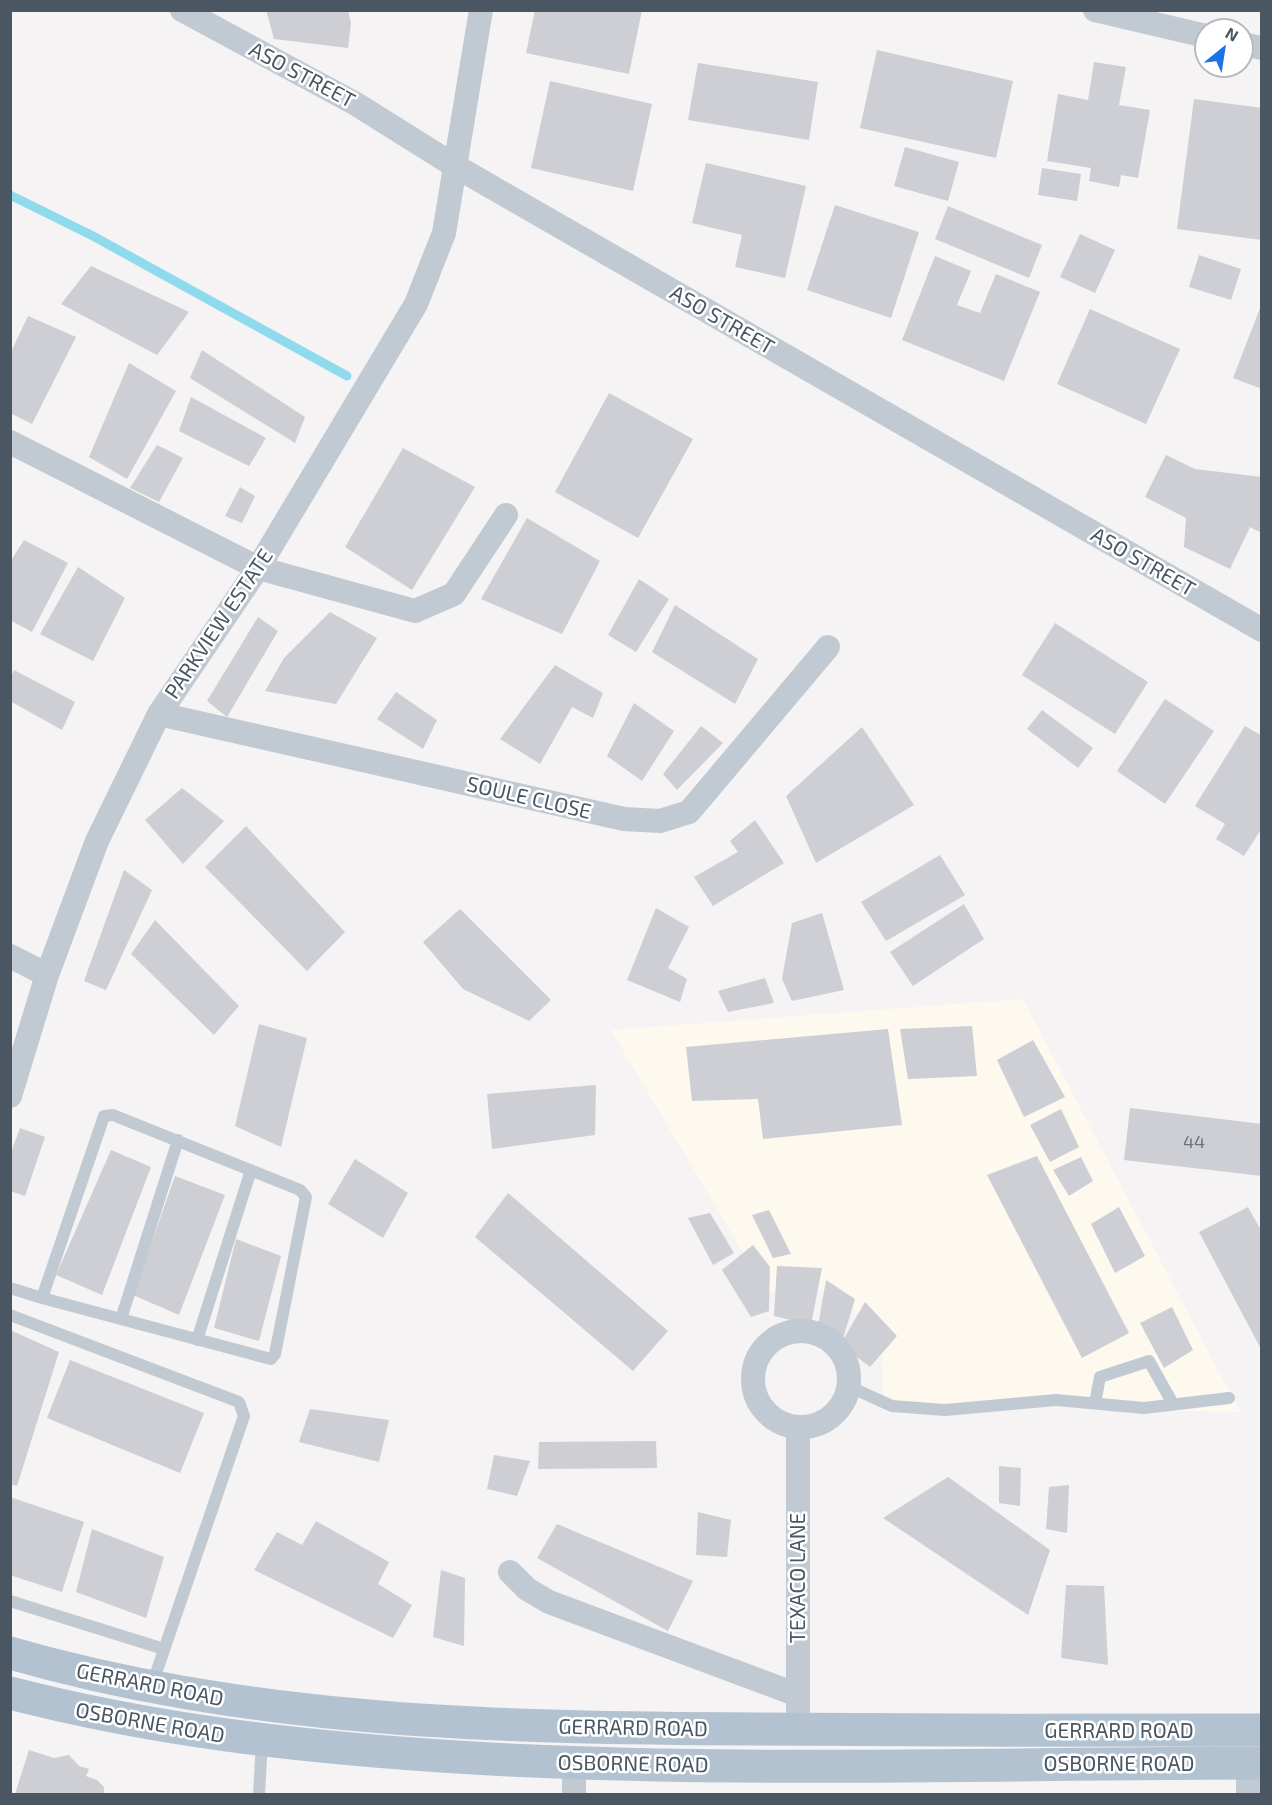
<!DOCTYPE html>
<html>
<head>
<meta charset="utf-8">
<style>
	body { margin:0 }
	#map { position:relative; width:1272px; height:1805px; overflow:hidden; background:#f5f3f3; font-family:"Exo 2",sans-serif }
	canvas { display:block }
	.frame { position:absolute; inset:0; border:12px solid #4a5661; pointer-events:none }
	.north { position:absolute; left:1194px; top:18px; width:60px; height:60px; box-sizing:border-box; background:#fff; border:2px solid #b7bbc0; border-radius:50%; rotate:30deg; font-size:16px; font-weight:700; line-height:24px; text-align:center; color:#4a5661 }
	.north::after { content:''; display:block; margin:auto; width:21px; height:27px; background:#1a73e8; clip-path:polygon(50% 0,100% 100%,50% 72%,0 100%) }
</style>
</head>
<body>
<div id="map">
<canvas width="1272" height="1805"></canvas>
<div class="frame"></div>
<div class="north">N</div>
</div>
<script>
const c = document.querySelector('canvas').getContext('2d');
c.lineJoin = 'round';
function fill(path, color) {
  c.fillStyle = color;
  c.fill(path, 'evenodd');
}
function strokePath(path, color, width, dash) {
  c.strokeStyle = color;
  c.lineWidth = width;
  c.lineCap = dash ? 'butt' : 'round';
  c.setLineDash(dash || []);
  c.stroke(path);
}
function drawText(font, color, halo, rows, align = 'center') {
  c.font = font + ' "Exo 2",sans-serif';
  c.lineWidth = 5;
  c.setLineDash([]);
  c.textBaseline = 'middle';
  c.strokeStyle = halo;
  c.fillStyle = color;
  for (const [text, x, y, turn = 0] of rows) {
    c.save();
    c.translate(x, y);
    c.rotate((+turn || 0) * Math.PI / 180);
    c.textAlign = isNaN(turn) ? turn : align;
    if (halo) c.strokeText(text, 0, 0);
    c.fillText(text, 0, 0);
    c.restore();
  }
}
const commercial = new Path2D(`
	M 1023,999 L 1240,1412 L 883,1403 L 882,1343 L 863,1316 L 842,1298 L 827,1291 L 793,1287 L 767,1293 L 611,1030 Z`);
const stream = new Path2D(`
	M 10,195 L 93,236 L 347,376`);
const building = new Path2D(`
	M 266,10 L 348,10 L 351,23 L 348,48 L 274,39 Z
	M 535,10 L 642,10 L 629,74 L 526,53 Z
	M 877,50 L 1013,81 L 996,158 L 860,128 Z
	M 1094,62 L 1126,67 L 1119,105 L 1150,110 L 1138,178 L 1121,175 L 1119,187 L 1089,181 L 1091,168 L 1047,161 L 1058,94 L 1088,100 Z
	M 698,63 L 818,82 L 809,140 L 688,120 Z
	M 550,81 L 652,104 L 633,191 L 531,168 Z
	M 1194,99 L 1262,108 L 1262,240 L 1177,229 Z
	M 905,147 L 959,162 L 948,201 L 894,186 Z
	M 706,163 L 806,186 L 785,278 L 735,267 L 742,235 L 692,223 Z
	M 1042,168 L 1081,174 L 1077,201 L 1038,195 Z
	M 835,205 L 919,232 L 891,318 L 807,290 Z
	M 948,206 L 1042,245 L 1029,278 L 935,239 Z
	M 1080,234 L 1115,250 L 1095,293 L 1060,277 Z
	M 1199,255 L 1241,269 L 1231,300 L 1189,287 Z
	M 935,256 L 971,271 L 957,305 L 980,313 L 996,274 L 1040,292 L 1004,381 L 902,340 Z
	M 91,266 L 189,312 L 157,355 L 61,304 Z
	M 1262,303 L 1262,389 L 1233,378 Z
	M 1090,309 L 1180,349 L 1146,424 L 1057,384 Z
	M 28,316 L 76,337 L 32,424 L 10,413 L 10,354 Z
	M 202,350 L 305,417 L 295,443 L 190,378 Z
	M 129,363 L 176,391 L 127,479 L 89,457 Z
	M 609,393 L 693,439 L 638,538 L 555,492 Z
	M 191,397 L 266,438 L 249,466 L 179,431 Z
	M 157,445 L 183,458 L 159,502 L 130,488 Z
	M 403,448 L 475,487 L 412,590 L 345,547 Z
	M 1166,455 L 1195,469 L 1262,477 L 1262,533 L 1250,527 L 1230,569 L 1184,547 L 1186,518 L 1145,497 Z
	M 240,487 L 255,496 L 242,523 L 225,516 Z
	M 527,518 L 600,561 L 562,634 L 481,599 Z
	M 24,540 L 68,563 L 32,632 L 10,620 L 10,562 Z
	M 78,567 L 125,598 L 93,661 L 40,634 Z
	M 639,579 L 669,599 L 636,652 L 608,635 Z
	M 675,605 L 758,659 L 735,704 L 652,652 Z
	M 330,612 L 377,638 L 336,704 L 265,691 L 284,658 Z
	M 258,617 L 278,631 L 227,717 L 207,701 Z
	M 1055,623 L 1148,682 L 1115,734 L 1022,675 Z
	M 555,665 L 603,693 L 593,718 L 572,707 L 540,764 L 500,739 Z
	M 14,670 L 75,702 L 62,730 L 10,701 L 10,679 Z
	M 396,692 L 437,720 L 423,749 L 377,719 Z
	M 1165,699 L 1214,731 L 1165,804 L 1117,771 Z
	M 634,703 L 674,731 L 642,781 L 607,756 Z
	M 1042,710 L 1093,748 L 1078,768 L 1027,729 Z
	M 701,726 L 723,743 L 677,790 L 663,774 Z
	M 1245,726 L 1262,736 L 1262,828 L 1244,856 L 1216,839 L 1225,824 L 1195,806 Z
	M 862,727 L 914,805 L 816,863 L 786,796 Z
	M 182,788 L 224,821 L 183,864 L 145,820 Z
	M 755,820 L 784,863 L 713,906 L 694,877 L 738,852 L 730,841 Z
	M 246,826 L 345,932 L 307,971 L 205,867 Z
	M 940,855 L 965,895 L 886,941 L 861,902 Z
	M 124,870 L 152,890 L 106,990 L 84,981 Z
	M 964,904 L 984,939 L 913,986 L 890,952 Z
	M 656,908 L 689,927 L 668,968 L 687,979 L 680,1002 L 627,980 Z
	M 460,909 L 551,1000 L 529,1021 L 463,989 L 423,942 Z
	M 822,913 L 844,990 L 792,1001 L 782,979 L 792,923 Z
	M 155,920 L 239,1006 L 214,1035 L 131,954 Z
	M 765,978 L 774,1003 L 728,1012 L 718,991 Z
	M 259,1024 L 307,1038 L 281,1147 L 235,1126 Z
	M 972,1026 L 977,1076 L 908,1079 L 900,1029 Z
	M 888,1029 L 902,1125 L 763,1139 L 758,1099 L 692,1101 L 686,1047 Z
	M 1033,1040 L 1065,1097 L 1024,1117 L 997,1060 Z
	M 596,1085 L 595,1135 L 492,1149 L 487,1094 Z
	M 1130,1108 L 1262,1124 L 1262,1176 L 1124,1160 Z
	M 1061,1109 L 1079,1147 L 1050,1162 L 1030,1125 Z
	M 20,1128 L 45,1137 L 25,1196 L 10,1191 L 10,1155 Z
	M 111,1150 L 151,1167 L 102,1295 L 56,1275 Z
	M 1037,1156 L 1129,1333 L 1082,1358 L 987,1175 Z
	M 1081,1157 L 1093,1181 L 1069,1196 L 1053,1170 Z
	M 355,1159 L 408,1193 L 383,1238 L 328,1204 Z
	M 175,1176 L 225,1195 L 179,1315 L 133,1295 Z
	M 508,1193 L 668,1331 L 633,1371 L 475,1237 Z
	M 1119,1207 L 1145,1256 L 1115,1273 L 1091,1224 Z
	M 1248,1207 L 1262,1232 L 1262,1351 L 1199,1232 Z
	M 769,1210 L 791,1254 L 773,1258 L 752,1215 Z
	M 710,1213 L 734,1253 L 713,1265 L 688,1218 Z
	M 236,1239 L 281,1256 L 259,1341 L 214,1328 Z
	M 753,1245 L 770,1267 L 769,1311 L 751,1317 L 722,1270 Z
	M 777,1266 L 822,1268 L 811,1325 L 774,1316 Z
	M 826,1280 L 855,1299 L 842,1342 L 865,1302 L 897,1336 L 870,1367 L 841,1345 L 842,1342 L 818,1326 Z
	M 1172,1307 L 1193,1350 L 1164,1368 L 1140,1323 Z
	M 10,1330 L 59,1352 L 17,1486 L 10,1484 Z
	M 70,1360 L 204,1413 L 180,1473 L 47,1418 Z
	M 310,1409 L 389,1420 L 379,1462 L 299,1442 Z
	M 656,1441 L 657,1468 L 538,1469 L 539,1442 Z
	M 494,1455 L 530,1461 L 517,1496 L 487,1489 Z
	M 999,1466 L 1021,1468 L 1020,1506 L 999,1503 Z
	M 948,1477 L 1050,1550 L 1028,1615 L 883,1518 Z
	M 1069,1485 L 1067,1533 L 1046,1529 L 1049,1487 Z
	M 10,1497 L 84,1522 L 62,1592 L 10,1575 Z
	M 698,1512 L 731,1520 L 727,1557 L 696,1555 Z
	M 316,1521 L 389,1562 L 378,1584 L 412,1605 L 393,1638 L 254,1570 L 277,1532 L 302,1545 Z
	M 557,1524 L 693,1581 L 668,1631 L 537,1558 Z
	M 92,1529 L 164,1557 L 146,1618 L 76,1592 Z
	M 441,1570 L 465,1578 L 464,1646 L 433,1637 Z
	M 1066,1585 L 1104,1586 L 1108,1665 L 1061,1658 Z
	M 29,1750 L 54,1758 L 69,1755 L 79,1766 L 89,1769 L 86,1776 L 97,1780 L 104,1787 L 104,1794 L 15,1794 Z`);
const lane = new Path2D(`
	M 10,1288 L 42,1298 L 271,1359 L 275,1354 L 306,1197 L 300,1190 L 113,1115 L 104,1116 L 42,1298
	M 10,1315 L 239,1402 L 244,1416 L 152,1685
	M 121,1319 L 178,1140
	M 197,1340 L 251,1170
	M 850,1387 L 892,1406 L 945,1410 L 1056,1400 L 1144,1408 L 1229,1398
	M 1095,1403 L 1100,1377 L 1149,1361 L 1173,1404
	M 10,1601 L 164,1649
	M 259,1794 L 262,1742`);
const street = new Path2D(`
	M 182,10 L 356,104 L 455,166 L 1262,630
	M 1095,10 L 1206,36
	M 1242,44 L 1262,48
	M 10,442 L 258,568 L 415,611 L 454,594 L 506,515
	M 159,714 L 624,819 L 660,821 L 689,812 L 828,647
	M 10,956 L 47,975
	M 10,1096 L 47,975 L 97,841 L 159,714 L 258,568 L 416,304 L 444,233 L 481,10
	M753 1379a48 48 0 1 1 96 0a48 48 0 1 1-96 0Z
	M 510,1572 L 527,1589 L 549,1602 L 798,1695
	M 798,1709 L 798,1427
	M 1248,1763 L 1248,1794
	M 574,1765 L 574,1794`);
const primary = new Path2D(`
	M 10,1653 C 253,1723 505,1728 756,1729 C 925,1730 1093,1731 1262,1730
	M 10,1693 C 154,1730 293,1746 441,1756 C 714,1774 988,1763 1262,1763`);
const numberNames = [
	["44",1194,1142]
];
const streetNames = [
	["ASO STREET",302,75,28],
	["ASO STREET",722,320,30],
	["ASO STREET",1143,562,30],
	["PARKVIEW ESTATE",219,624,-56],
	["SOULE CLOSE",529,798,13],
	["TEXACO LANE",798,1578,-90],
	["GERRARD ROAD",150,1685,11],
	["OSBORNE ROAD",150,1723,10],
	["GERRARD ROAD",633,1728,1],
	["GERRARD ROAD",1119,1731],
	["OSBORNE ROAD",633,1764,1],
	["OSBORNE ROAD",1119,1764]
];
fill(commercial, '#fdf9ef');
strokePath(stream, '#90daee', 9);
fill(building, '#cdcfd5');
strokePath(lane, '#c1cad2', 12);
strokePath(street, '#c1cad2', 24);
strokePath(primary, '#b3c2d1', 33);
drawText('18px', '#6b747e', null, numberNames);
drawText('21px', '#4a5661', '#fff', streetNames);
</script>
</body>
</html>
